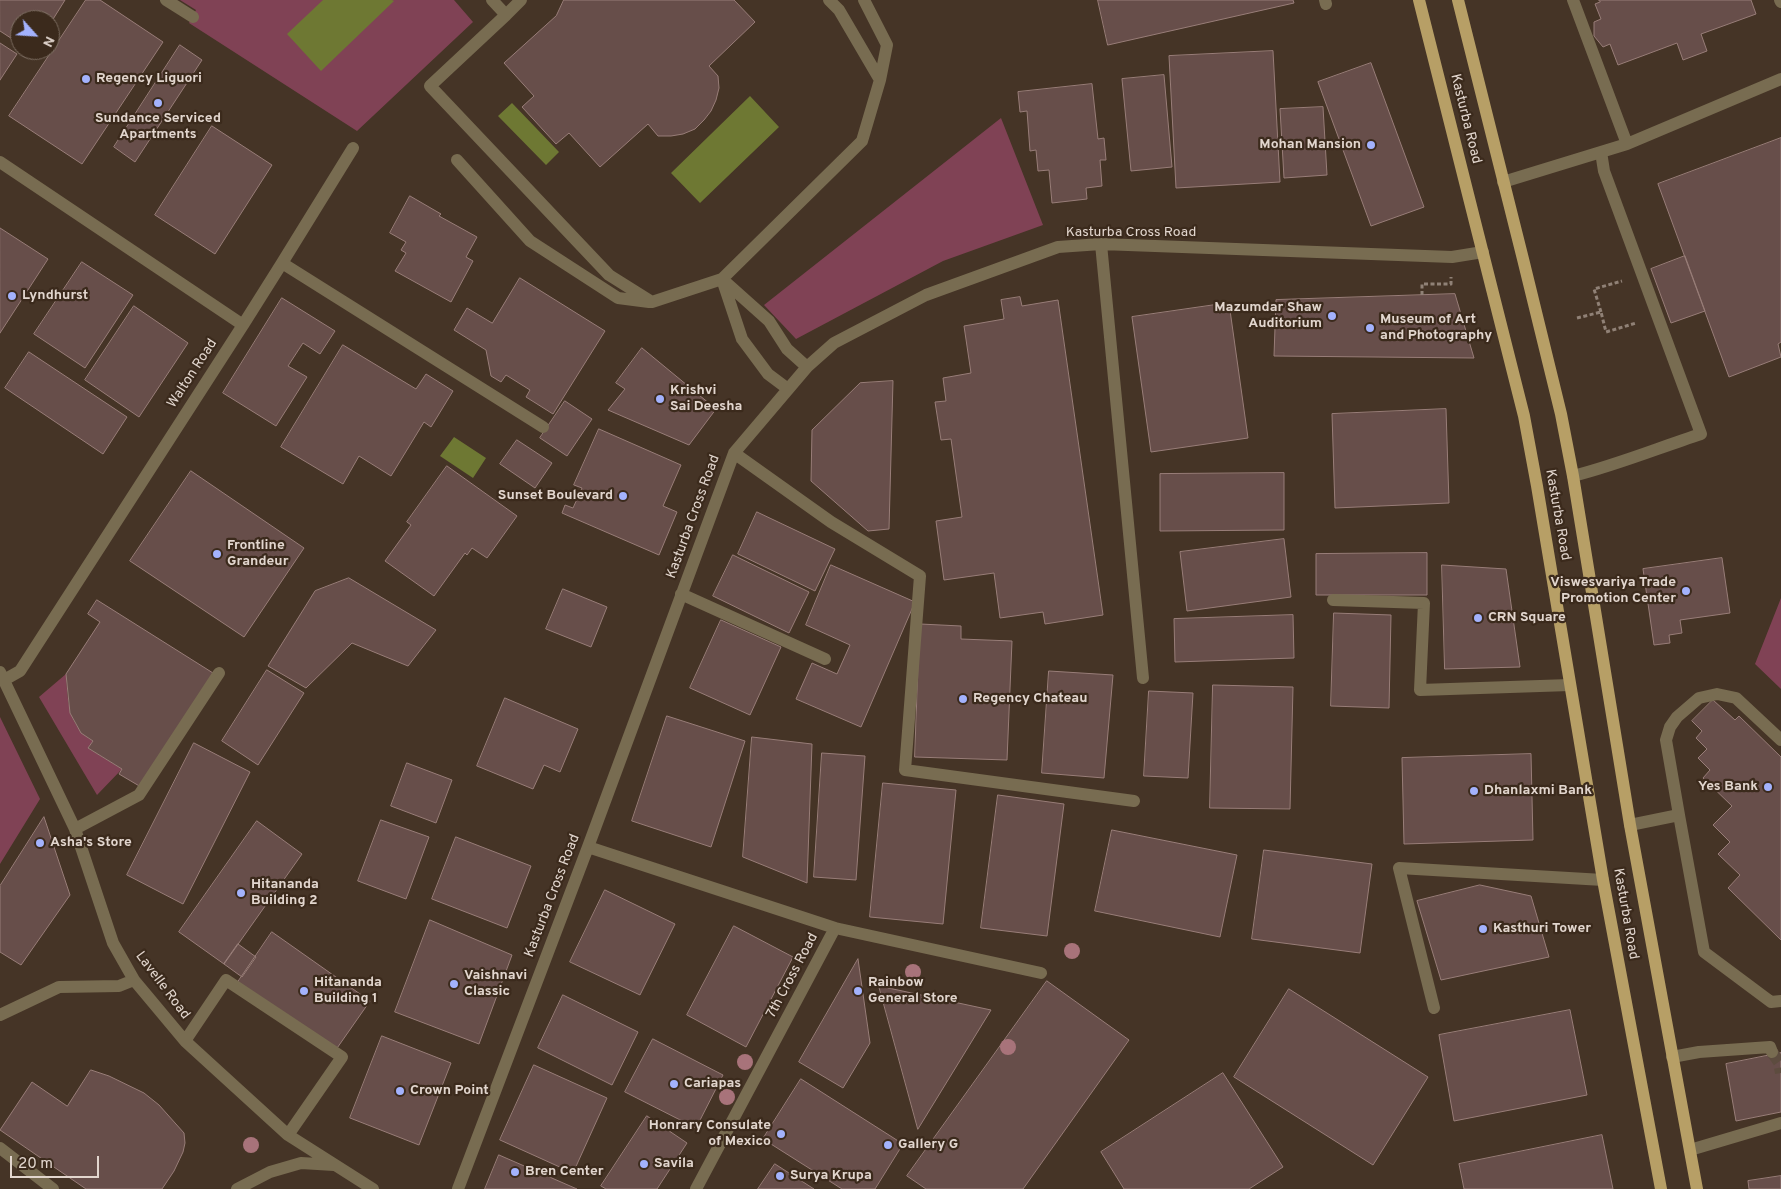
<!DOCTYPE html>
<html>
<head>
<meta charset="utf-8">
<style>
	body { margin:0 }
	#map { position:relative; width:1781px; height:1189px; overflow:hidden; background:#453426; font-family:Overpass,sans-serif }
	canvas { display:block }
	.north { position:absolute; left:10px; top:10px; width:50px; height:50px; box-sizing:border-box; background:#3b2a1c; border:1px solid #7e6f63; border-radius:50%; rotate:116deg; font-size:14px; font-weight:700; line-height:20px; text-align:center; color:#e2d6ce }
	.north::after { content:''; display:block; margin:auto; width:18px; height:22px; background:#a3b2fd; clip-path:polygon(50% 0,100% 100%,50% 72%,0 100%) }
	.scale { position:absolute; left:10px; top:1156px; width:89px; height:22px; box-sizing:border-box; border:2px solid #e2d6ce; border-top:0; padding-left:6px; font-size:15px; line-height:18px; white-space:nowrap; color:#e2d6ce; -webkit-text-stroke:4px #3b2a1c; paint-order:stroke }
</style>
</head>
<body>
<div id="map">
<canvas width="1781" height="1189"></canvas>
<div class="north">N</div>
<div class="scale">20 m</div>
</div>
<script>
const c = document.querySelector('canvas').getContext('2d');
c.lineJoin = 'round';
function fill(path, color) {
  c.fillStyle = color;
  c.fill(path, 'evenodd');
}
function strokePath(path, color, width, dash) {
  c.strokeStyle = color;
  c.lineWidth = width;
  c.lineCap = dash ? 'butt' : 'round';
  c.setLineDash(dash || []);
  c.stroke(path);
}
function drawText(font, color, halo, rows, align = 'center') {
  c.font = font + ' Overpass,sans-serif';
  c.lineWidth = 4.5;
  c.setLineDash([]);
  c.textBaseline = 'middle';
  c.strokeStyle = halo;
  c.fillStyle = color;
  for (const [text, x, y, turn = 0] of rows) {
    c.save();
    c.translate(x, y);
    c.rotate((+turn || 0) * Math.PI / 180);
    c.textAlign = isNaN(turn) ? turn : align;
    if (halo) c.strokeText(text, 0, 0);
    c.fillText(text, 0, 0);
    c.restore();
  }
}
const green = new Path2D(`
	M 180,0 L 454,0 L 473,22 L 357,131 L 189,23 L 196,10 Z
	M 1001,118 L 1043,225 L 943,261 L 796,339 L 764,305 Z
	M 1781,598 L 1781,689 L 1755,664 Z
	M 66,674 C 68,701 67,725 93,741 L 88,748 L 122,769 L 97,795 L 39,697 Z
	M 0,717 L 40,799 L 0,864 Z`);
const water = new Path2D(`
	M 323,0 L 392,0 L 394,1 L 321,71 L 287,34 Z
	M 750,96 L 779,127 L 700,203 L 671,173 Z
	M 512,103 L 559,152 L 546,165 L 498,116 Z
	M 454,437 L 486,458 L 473,478 L 440,456 Z`);
const building = new Path2D(`
	M 0,0 L 65,0 L 50,24 L 50,20 L 20,20 L 20,44 L 0,31 Z
	M 86,0 L 100,0 L 163,42 L 82,164 L 9,116 Z
	M 564,0 L 734,0 L 755,22 L 709,66 L 718,76 L 719,88 L 716,100 L 711,111 L 704,120 L 695,129 L 683,134 L 671,136 L 658,136 L 648,124 L 600,167 L 569,133 L 556,144 L 522,107 L 534,96 L 504,63 L 556,16 Z
	M 1098,0 L 1293,0 L 1294,3 L 1108,45 Z
	M 1599,0 L 1751,0 L 1756,14 L 1701,34 L 1707,51 L 1683,60 L 1677,43 L 1618,65 L 1610,44 L 1603,47 L 1594,36 L 1594,22 L 1601,19 L 1595,4 L 1600,2 Z
	M 0,43 L 17,54 L 0,80 Z
	M 180,45 L 202,60 L 135,162 L 114,147 Z
	M 1273,51 L 1280,182 L 1176,188 L 1169,56 Z
	M 1371,63 L 1424,207 L 1371,226 L 1318,82 Z
	M 1164,75 L 1172,167 L 1131,171 L 1122,79 Z
	M 1092,84 L 1098,139 L 1104,138 L 1106,160 L 1100,160 L 1102,186 L 1086,188 L 1087,199 L 1052,203 L 1049,170 L 1038,171 L 1036,150 L 1030,151 L 1027,111 L 1020,112 L 1018,92 Z
	M 1323,107 L 1327,175 L 1284,178 L 1280,109 Z
	M 212,126 L 272,165 L 215,254 L 155,215 Z
	M 1781,138 L 1781,342 L 1778,344 L 1781,357 L 1729,377 L 1658,184 Z
	M 410,196 L 441,214 L 439,216 L 477,237 L 466,257 L 473,261 L 451,302 L 395,271 L 406,253 L 401,250 L 406,242 L 390,233 Z
	M 0,228 L 48,259 L 0,333 Z
	M 1685,256 L 1705,311 L 1671,323 L 1651,269 Z
	M 82,262 L 133,295 L 85,368 L 34,334 Z
	M 520,278 L 605,331 L 553,414 L 526,397 L 530,390 L 506,375 L 501,382 L 491,376 L 486,350 L 454,330 L 467,308 L 492,323 Z
	M 1455,294 L 1474,358 L 1274,356 L 1276,300 Z
	M 1020,297 L 1022,306 L 1058,300 L 1103,615 L 1045,624 L 1043,612 L 1000,618 L 994,573 L 944,580 L 936,521 L 962,517 L 951,439 L 941,440 L 935,402 L 946,401 L 943,378 L 971,373 L 964,326 L 1004,319 L 1001,300 Z
	M 282,298 L 335,331 L 320,354 L 303,343 L 288,366 L 307,377 L 276,426 L 223,393 Z
	M 1229,303 L 1248,438 L 1151,452 L 1132,317 Z
	M 134,306 L 188,343 L 139,417 L 85,380 Z
	M 343,345 L 416,389 L 426,374 L 453,391 L 431,427 L 424,422 L 391,476 L 359,456 L 343,484 L 281,447 Z
	M 642,348 L 716,409 L 689,445 L 608,410 L 625,389 L 616,383 Z
	M 29,352 L 127,417 L 103,454 L 5,388 Z
	M 893,381 L 889,529 L 868,531 L 811,481 L 812,430 L 860,383 Z
	M 565,401 L 592,419 L 567,456 L 540,438 Z
	M 1446,409 L 1449,503 L 1335,508 L 1332,414 Z
	M 599,429 L 681,465 L 663,506 L 677,512 L 659,555 L 562,513 L 565,505 L 573,508 L 582,488 L 574,485 Z
	M 517,440 L 552,463 L 535,488 L 500,464 Z
	M 447,466 L 517,516 L 487,558 L 472,548 L 467,555 L 465,553 L 434,596 L 385,561 L 411,525 L 407,522 Z
	M 191,471 L 304,548 L 244,637 L 130,561 Z
	M 1284,473 L 1284,530 L 1160,531 L 1160,474 Z
	M 757,512 L 835,549 L 815,591 L 738,554 Z
	M 1284,539 L 1291,597 L 1187,611 L 1180,552 Z
	M 1427,553 L 1427,595 L 1316,595 L 1316,554 Z
	M 733,555 L 809,592 L 789,633 L 713,596 Z
	M 1722,558 L 1730,613 L 1680,620 L 1682,633 L 1669,635 L 1670,643 L 1654,645 L 1643,569 Z
	M 831,565 L 915,602 L 861,727 L 796,699 L 812,663 L 837,674 L 850,645 L 806,625 Z
	M 1442,565 L 1506,569 L 1520,667 L 1445,669 Z
	M 349,578 L 436,630 L 408,666 L 352,643 L 306,688 L 268,666 L 315,591 Z
	M 563,589 L 607,607 L 591,647 L 546,629 Z
	M 97,600 L 213,673 L 141,787 L 119,774 L 122,769 L 88,748 L 93,741 L 81,733 L 70,713 L 66,674 L 100,622 L 88,614 Z
	M 1334,613 L 1391,615 L 1389,708 L 1331,706 Z
	M 1293,615 L 1294,658 L 1175,662 L 1174,619 Z
	M 721,620 L 781,647 L 750,715 L 690,688 Z
	M 920,624 L 961,626 L 961,639 L 1012,641 L 1007,760 L 915,757 Z
	M 267,670 L 304,693 L 258,765 L 222,741 Z
	M 1049,671 L 1113,675 L 1104,778 L 1042,773 Z
	M 1213,685 L 1293,687 L 1290,809 L 1210,808 Z
	M 1149,691 L 1193,693 L 1188,778 L 1144,776 Z
	M 505,698 L 578,729 L 560,772 L 544,765 L 533,789 L 477,766 Z
	M 1713,700 L 1735,720 L 1739,716 L 1781,757 L 1781,940 L 1728,888 L 1740,875 L 1718,854 L 1730,842 L 1713,825 L 1732,806 L 1703,778 L 1710,770 L 1698,758 L 1707,749 L 1696,738 L 1702,731 L 1692,721 Z
	M 667,716 L 745,741 L 711,847 L 632,821 Z
	M 752,737 L 812,744 L 807,883 L 743,857 Z
	M 194,743 L 250,772 L 183,904 L 127,875 Z
	M 822,753 L 865,756 L 856,880 L 814,877 Z
	M 1531,754 L 1533,840 L 1404,844 L 1402,758 Z
	M 407,763 L 452,780 L 436,823 L 391,806 Z
	M 883,783 L 956,790 L 943,924 L 870,917 Z
	M 998,795 L 1064,804 L 1047,936 L 981,928 Z
	M 44,817 L 70,895 L 21,965 L 0,952 L 0,886 Z
	M 381,820 L 429,837 L 406,899 L 358,881 Z
	M 257,821 L 302,854 L 224,964 L 179,932 Z
	M 1112,830 L 1237,855 L 1220,937 L 1095,911 Z
	M 456,837 L 531,866 L 507,928 L 432,899 Z
	M 1264,850 L 1372,864 L 1360,953 L 1252,939 Z
	M 1480,885 L 1531,896 L 1549,957 L 1441,980 L 1417,901 Z
	M 605,890 L 675,924 L 640,995 L 570,962 Z
	M 430,920 L 512,955 L 479,1044 L 395,1012 Z
	M 734,926 L 793,957 L 746,1047 L 687,1015 Z
	M 272,932 L 370,1001 L 335,1051 L 238,982 Z
	M 238,944 L 256,957 L 242,977 L 224,964 Z
	M 858,959 L 870,1043 L 843,1088 L 799,1062 Z
	M 1047,981 L 1129,1040 L 1023,1189 L 926,1189 L 907,1176 Z
	M 879,986 L 991,1010 L 918,1129 Z
	M 1289,989 L 1428,1077 L 1373,1165 L 1234,1077 Z
	M 563,995 L 638,1032 L 612,1085 L 538,1048 Z
	M 1570,1010 L 1587,1095 L 1454,1121 L 1439,1035 Z
	M 382,1036 L 451,1063 L 419,1145 L 350,1118 Z
	M 653,1039 L 723,1075 L 696,1128 L 625,1092 Z
	M 1781,1053 L 1781,1112 L 1736,1121 L 1726,1064 Z
	M 534,1065 L 607,1098 L 573,1173 L 500,1140 Z
	M 91,1070 L 109,1076 L 144,1093 L 159,1105 L 184,1133 L 185,1143 L 183,1152 L 174,1171 L 162,1189 L 86,1189 L 0,1130 L 32,1082 L 67,1106 Z
	M 1223,1073 L 1283,1167 L 1249,1189 L 1124,1189 L 1101,1152 Z
	M 801,1079 L 903,1144 L 875,1189 L 842,1189 L 763,1139 Z
	M 647,1116 L 687,1143 L 657,1189 L 606,1189 L 601,1186 Z
	M 1602,1135 L 1613,1189 L 1464,1189 L 1459,1164 Z
	M 499,1155 L 577,1189 L 485,1189 Z
	M 775,1164 L 814,1189 L 758,1189 Z
	M 1781,1176 L 1781,1189 L 1749,1189 L 1748,1181 Z`);
const minorTunnel = new Path2D(`
	M 1772,1052 L 1779,1062 L 1781,1073`);
const path = new Path2D(`
	M 1422,295 L 1422,284 L 1451,284 L 1451,277
	M 1601,312 L 1594,289 L 1622,281
	M 1577,318 L 1601,312 L 1606,332 L 1636,323`);
const minor = new Path2D(`
	M 166,0 L 193,17
	M 492,0 L 506,15 L 430,86 L 609,275 L 652,302 L 722,279 L 862,141 L 880,80 L 839,10 L 829,0
	M 864,0 L 887,45 L 880,80
	M 1325,0 L 1326,4
	M 1573,0 L 1627,144
	M 1780,0 L 1781,2
	M 506,15 L 521,0
	M 457,160 L 530,241 L 618,298 L 649,302
	M 0,162 L 243,325 L 20,671 L 4,680
	M 1503,182 L 1627,144 L 1781,79
	M 1101,244 L 1143,678
	M 282,263 L 353,148
	M 722,279 L 742,339 L 768,374 L 788,389
	M 722,279 L 769,321 L 787,349 L 807,367
	M 243,325 L 282,263 L 543,427
	M 734,453 L 831,522 L 920,576 L 905,770 L 1134,801
	M 1573,476 C 1617,465 1658,448 1701,434 L 1604,171 L 1601,152
	M 681,594 L 825,659
	M 1333,600 L 1424,603 L 1420,690 L 1570,685
	M 0,672 L 75,829 L 113,943 L 134,980 L 185,1041 L 288,1135 L 373,1189
	M 1679,815 L 1666,740 L 1670,727 L 1677,717 L 1699,698 L 1717,694 L 1736,698 L 1781,740
	M 1630,825 L 1679,815 L 1704,952 L 1771,1002 L 1781,1001
	M 75,829 L 139,795 L 219,673
	M 588,847 L 835,928 L 696,1189
	M 835,928 L 1041,973
	M 1434,1008 L 1399,868 L 1603,880
	M 0,1015 L 59,987 L 119,986 L 134,980
	M 185,1041 L 226,980 L 342,1057 L 288,1135
	M 1672,1057 L 1699,1052 L 1770,1047 L 1772,1052
	M 0,1148 L 53,1189
	M 1690,1150 L 1781,1123
	M 237,1189 L 270,1172 L 301,1163 L 334,1165
	M 458,1189 L 588,847 L 734,453 L 807,367 L 834,343 L 926,295 L 1058,247 L 1101,244 L 1452,257 L 1483,252`);
const major = new Path2D(`
	M 1419,0 L 1524,416 L 1537,486 L 1603,880 L 1661,1189
	M 1458,0 L 1523,259 L 1561,414 L 1573,476 L 1630,825 L 1697,1189`);
const trees = [
	[1072,951],
	[913,972],
	[1008,1047],
	[745,1062],
	[727,1097],
	[251,1145]
];
const markers = [
	[86,79,5,"#a3b2fd"],
	[158,103,5,"#a3b2fd"],
	[1371,145,5,"#a3b2fd"],
	[12,296,5,"#a3b2fd"],
	[1332,316,5,"#a3b2fd"],
	[1370,328,5,"#a3b2fd"],
	[660,399,5,"#a3b2fd"],
	[623,496,5,"#a3b2fd"],
	[217,554,5,"#a3b2fd"],
	[1686,591,5,"#a3b2fd"],
	[1478,618,5,"#a3b2fd"],
	[963,699,5,"#a3b2fd"],
	[1768,787,5,"#a3b2fd"],
	[1474,791,5,"#a3b2fd"],
	[40,843,5,"#a3b2fd"],
	[241,893,5,"#a3b2fd"],
	[1483,929,5,"#a3b2fd"],
	[454,984,5,"#a3b2fd"],
	[304,991,5,"#a3b2fd"],
	[858,991,5,"#a3b2fd"],
	[674,1084,5,"#a3b2fd"],
	[400,1091,5,"#a3b2fd"],
	[781,1134,5,"#a3b2fd"],
	[888,1145,5,"#a3b2fd"],
	[644,1164,5,"#a3b2fd"],
	[515,1172,5,"#a3b2fd"],
	[780,1176,5,"#a3b2fd"]
];
const poiNames = [
	["Regency Liguori",96,79],
	["Sundance Serviced",158,119,"center"],
	["Apartments",158,135,"center"],
	["Mohan Mansion",1361,145,"right"],
	["Lyndhurst",22,296],
	["Mazumdar Shaw",1322,308,"right"],
	["Auditorium",1322,324,"right"],
	["Museum of Art",1380,320],
	["and Photography",1380,336],
	["Krishvi",670,391],
	["Sai Deesha",670,407],
	["Sunset Boulevard",613,496,"right"],
	["Frontline",227,546],
	["Grandeur",227,562],
	["Viswesvariya Trade",1676,583,"right"],
	["Promotion Center",1676,599,"right"],
	["CRN Square",1488,618],
	["Regency Chateau",973,699],
	["Yes Bank",1758,787,"right"],
	["Dhanlaxmi Bank",1484,791],
	["Asha's Store",50,843],
	["Hitananda",251,885],
	["Building 2",251,901],
	["Kasthuri Tower",1493,929],
	["Vaishnavi",464,976],
	["Classic",464,992],
	["Hitananda",314,983],
	["Building 1",314,999],
	["Rainbow",868,983],
	["General Store",868,999],
	["Cariapas",684,1084],
	["Crown Point",410,1091],
	["Honrary Consulate",771,1126,"right"],
	["of Mexico",771,1142,"right"],
	["Gallery G",898,1145],
	["Savila",654,1164],
	["Bren Center",525,1172],
	["Surya Krupa",790,1176]
];
const streetNames = [
	["Kasturba Road",1465,119,76],
	["Kasturba Cross Road",1131,233],
	["Walton Road",193,374,-57],
	["Kasturba Road",1557,515,80],
	["Kasturba Cross Road",694,517,-70],
	["Kasturba Cross Road",553,896,-69],
	["Kasturba Road",1625,914,80],
	["7th Cross Road",793,976,-62],
	["Lavelle Road",162,986,53]
];
fill(green, '#804255');
fill(water, '#6e7833');
fill(building, '#674e4a');
strokePath(building, '#987d78', 1);
strokePath(minorTunnel, '#5d4c3f', 12, [12, 6]);
strokePath(path, '#908176', 3, [4, 2.5]);
strokePath(minor, '#786c51', 12);
strokePath(major, '#b79f66', 12);
c.fillStyle = '#a8737a';
for (const [x, y] of trees) {
  c.beginPath();
  c.arc(x, y, 8, 0, 2 * Math.PI);
  c.fill();
}
for (const [x, y, r, color] of markers) {
  const dot = new Path2D();
  dot.arc(x, y, r, 0, 2 * Math.PI);
  c.fillStyle = color;
  c.fill(dot);
  strokePath(dot, '#3b2a1c', 2);
}
drawText('bold 14px', '#e2d6ce', '#3b2a1c', poiNames, 'left');
drawText('14px', '#e2d6ce', '#3b2a1c', streetNames);
</script>
</body>
</html>
